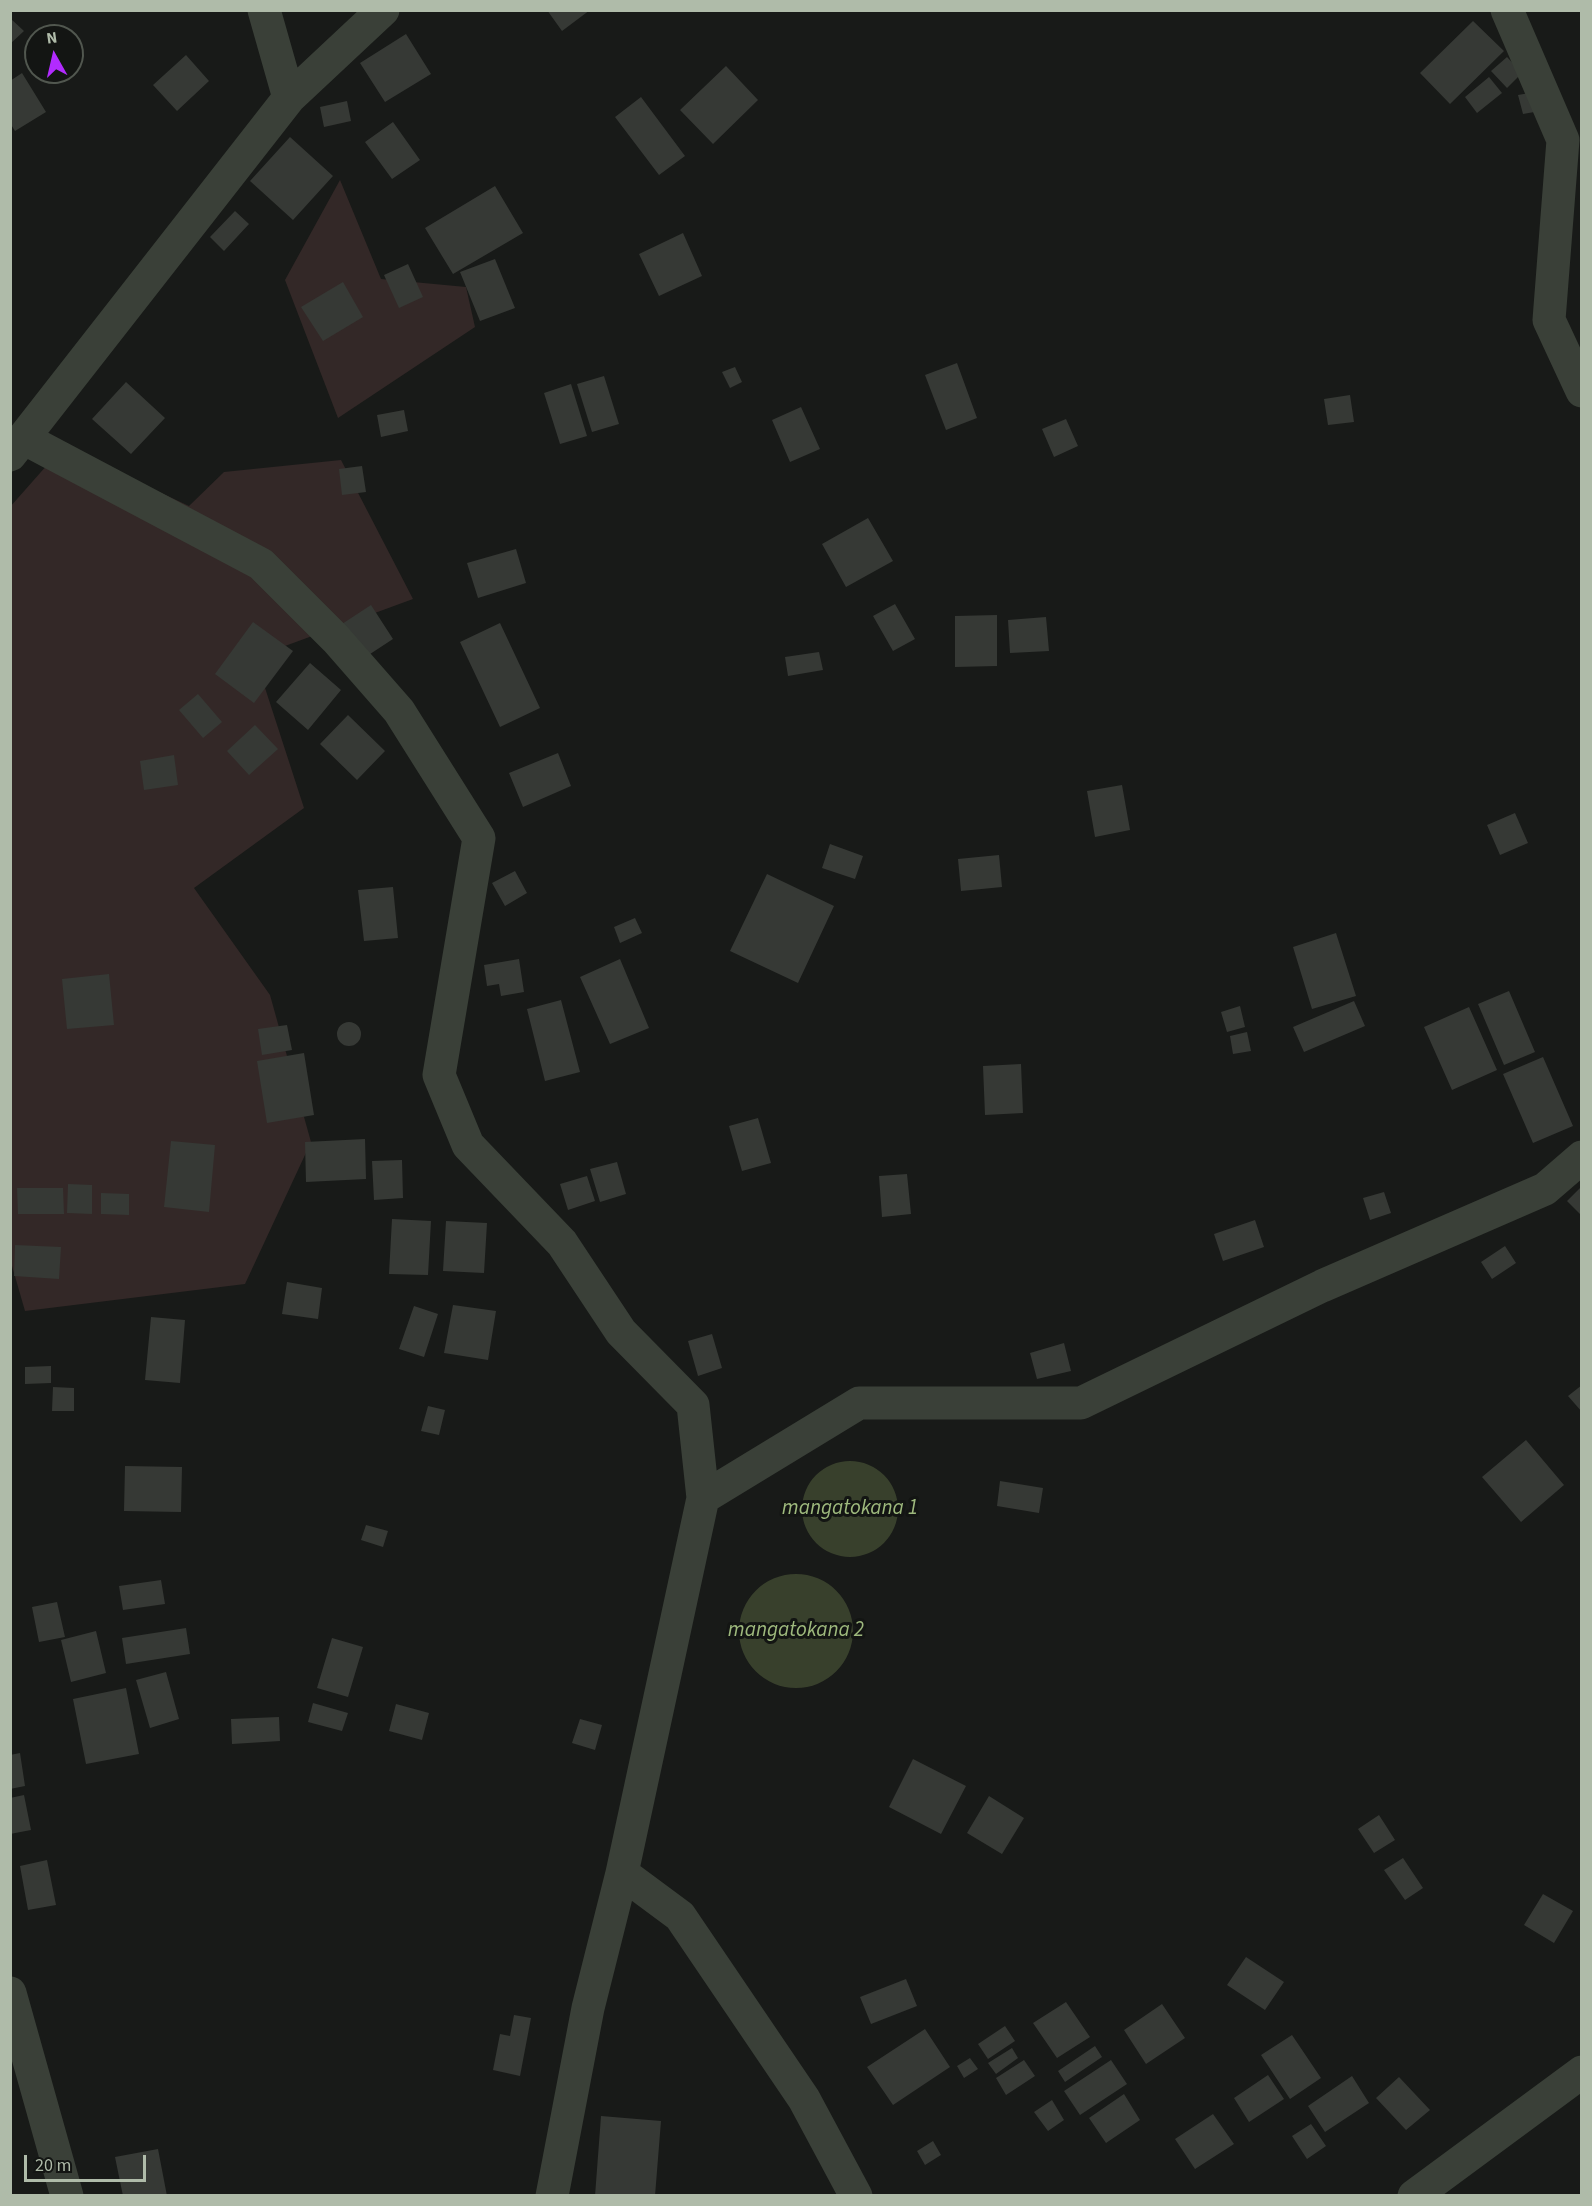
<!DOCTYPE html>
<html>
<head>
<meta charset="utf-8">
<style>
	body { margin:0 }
	#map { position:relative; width:1592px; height:2206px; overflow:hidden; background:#181a18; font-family:"Source Sans 3",sans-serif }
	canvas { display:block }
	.frame { position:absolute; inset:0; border:12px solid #afbba9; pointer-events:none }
	.north { position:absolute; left:24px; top:24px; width:60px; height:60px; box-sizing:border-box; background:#131513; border:2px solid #51574f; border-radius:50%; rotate:352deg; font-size:16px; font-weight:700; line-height:24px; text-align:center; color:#afbba9 }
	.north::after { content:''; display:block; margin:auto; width:21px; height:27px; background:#b22bff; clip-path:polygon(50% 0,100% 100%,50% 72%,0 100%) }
	.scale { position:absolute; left:24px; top:2155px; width:122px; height:27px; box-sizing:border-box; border:3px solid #afbba9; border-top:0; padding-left:8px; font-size:18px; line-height:21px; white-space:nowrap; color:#afbba9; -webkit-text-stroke:4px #131513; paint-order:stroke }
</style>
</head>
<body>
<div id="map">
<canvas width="1592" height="2206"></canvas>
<div class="frame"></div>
<div class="north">N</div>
<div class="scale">20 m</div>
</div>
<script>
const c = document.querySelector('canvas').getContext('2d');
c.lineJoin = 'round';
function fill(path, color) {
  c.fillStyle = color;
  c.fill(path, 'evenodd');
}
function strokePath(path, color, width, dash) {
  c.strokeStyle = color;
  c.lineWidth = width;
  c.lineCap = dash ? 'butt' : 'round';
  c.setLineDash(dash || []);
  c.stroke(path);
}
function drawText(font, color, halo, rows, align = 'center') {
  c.font = font + ' "Source Sans 3",sans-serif';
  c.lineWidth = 6;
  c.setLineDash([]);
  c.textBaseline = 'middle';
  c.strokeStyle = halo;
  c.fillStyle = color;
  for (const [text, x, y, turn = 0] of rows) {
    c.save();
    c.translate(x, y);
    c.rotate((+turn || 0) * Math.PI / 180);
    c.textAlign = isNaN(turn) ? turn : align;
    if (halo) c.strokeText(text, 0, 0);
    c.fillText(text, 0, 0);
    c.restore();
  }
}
const green = new Path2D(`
	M 340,180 L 381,279 L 466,287 L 475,327 L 338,418 L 285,280 Z
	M 63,447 L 189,506 L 224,472 L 341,460 L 413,599 L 255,657 L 304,808 L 194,888 L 270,995 L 311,1142 L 245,1284 L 25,1311 L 10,1259 L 10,507 Z`);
const water = new Path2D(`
	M802 1509a48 48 0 1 1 96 0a48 48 0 1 1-96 0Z
	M739 1631a57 57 0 1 1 114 0a57 57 0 1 1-114 0Z`);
const building = new Path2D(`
	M 547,10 L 590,10 L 562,31 Z
	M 10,18 L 24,31 L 10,44 Z
	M 1473,21 L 1504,51 L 1450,104 L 1420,73 Z
	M 406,34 L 431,74 L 385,102 L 360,63 Z
	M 186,55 L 209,81 L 177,111 L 153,85 Z
	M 1507,57 L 1522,73 L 1507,88 L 1491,71 Z
	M 726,66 L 758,100 L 713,144 L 680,110 Z
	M 22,73 L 46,112 L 15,131 L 10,123 L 10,81 Z
	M 1489,77 L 1502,93 L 1477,113 L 1465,97 Z
	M 1535,92 L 1540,111 L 1523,114 L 1518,95 Z
	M 641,97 L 685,156 L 659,175 L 615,117 Z
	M 347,101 L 351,121 L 324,127 L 320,107 Z
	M 393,122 L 420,160 L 392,179 L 365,142 Z
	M 290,137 L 333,176 L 293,220 L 250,181 Z
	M 495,186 L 523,233 L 453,274 L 425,228 Z
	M 235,211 L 249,224 L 224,251 L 210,237 Z
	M 683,233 L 702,276 L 659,296 L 639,254 Z
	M 495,259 L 515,308 L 480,321 L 460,272 Z
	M 408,264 L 423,297 L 399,308 L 384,275 Z
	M 343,282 L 363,317 L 323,341 L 301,307 Z
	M 957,363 L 977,418 L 946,430 L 925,375 Z
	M 735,367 L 742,382 L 730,388 L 722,372 Z
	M 604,376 L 619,424 L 592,432 L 577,384 Z
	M 126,382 L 165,418 L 131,454 L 92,419 Z
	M 571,384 L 587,436 L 560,444 L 544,393 Z
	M 1350,395 L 1354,422 L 1328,425 L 1324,399 Z
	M 801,407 L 820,449 L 790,462 L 772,420 Z
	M 404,410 L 408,431 L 381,437 L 377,415 Z
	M 1066,419 L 1078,446 L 1054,457 L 1042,429 Z
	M 362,466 L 366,492 L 342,495 L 339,469 Z
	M 868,518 L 893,561 L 846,587 L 822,544 Z
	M 516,549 L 526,583 L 478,598 L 467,563 Z
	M 895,604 L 915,639 L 893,651 L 873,616 Z
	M 371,605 L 393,639 L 364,658 L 342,624 Z
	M 997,615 L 997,666 L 955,667 L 955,616 Z
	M 1046,617 L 1049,651 L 1010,653 L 1008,620 Z
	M 253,622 L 293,651 L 254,703 L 215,674 Z
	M 500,623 L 540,708 L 500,727 L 460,642 Z
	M 819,652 L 823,670 L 788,676 L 785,657 Z
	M 310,663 L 341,690 L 308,730 L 276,702 Z
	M 198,694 L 222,722 L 203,738 L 179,710 Z
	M 348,715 L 385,751 L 357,780 L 320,744 Z
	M 255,725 L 278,749 L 249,775 L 227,751 Z
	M 558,753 L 571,786 L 523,807 L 509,773 Z
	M 174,755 L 178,785 L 144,790 L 140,761 Z
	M 1122,785 L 1130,830 L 1095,837 L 1087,791 Z
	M 1515,813 L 1528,843 L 1500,855 L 1487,825 Z
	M 830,844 L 863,856 L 855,879 L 822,868 Z
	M 999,855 L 1002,887 L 961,891 L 958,859 Z
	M 515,871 L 527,893 L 505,906 L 492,883 Z
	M 767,874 L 834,906 L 798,983 L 730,951 Z
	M 393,887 L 398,938 L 364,941 L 358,890 Z
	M 635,918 L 642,933 L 620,943 L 614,927 Z
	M 1336,933 L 1356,996 L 1312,1009 L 1293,947 Z
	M 519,959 L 524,992 L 501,996 L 499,984 L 487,986 L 484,965 Z
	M 620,959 L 649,1028 L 610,1044 L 580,977 Z
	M 109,974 L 114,1025 L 67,1029 L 62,979 Z
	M 1509,991 L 1535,1052 L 1504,1065 L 1478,1004 Z
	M 561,1000 L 580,1072 L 545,1081 L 527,1009 Z
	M 1354,1001 L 1365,1026 L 1304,1052 L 1293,1027 Z
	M 1240,1006 L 1245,1027 L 1227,1032 L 1221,1012 Z
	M 1469,1007 L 1497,1070 L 1452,1090 L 1424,1027 Z
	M337 1034a12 12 0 1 1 24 0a12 12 0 1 1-24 0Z
	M 287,1025 L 292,1050 L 262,1055 L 258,1029 Z
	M 1247,1032 L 1251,1051 L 1233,1054 L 1230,1036 Z
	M 304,1053 L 314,1115 L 267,1123 L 257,1061 Z
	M 1543,1057 L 1573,1126 L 1533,1143 L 1503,1074 Z
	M 1021,1064 L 1023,1113 L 985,1115 L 983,1066 Z
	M 758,1118 L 771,1163 L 742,1171 L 729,1126 Z
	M 365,1139 L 366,1179 L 306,1182 L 305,1142 Z
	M 171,1141 L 215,1145 L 209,1212 L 164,1207 Z
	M 402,1160 L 403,1198 L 374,1200 L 372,1161 Z
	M 617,1162 L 626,1194 L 600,1202 L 590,1169 Z
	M 907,1174 L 911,1214 L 882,1217 L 879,1176 Z
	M 587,1176 L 595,1201 L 568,1210 L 560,1184 Z
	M 68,1184 L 92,1185 L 92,1214 L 67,1213 Z
	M 1582,1186 L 1582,1216 L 1567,1201 Z
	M 17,1188 L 63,1188 L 64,1214 L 18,1214 Z
	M 1384,1192 L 1391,1213 L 1370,1220 L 1363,1198 Z
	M 101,1193 L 129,1194 L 129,1215 L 101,1214 Z
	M 392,1219 L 431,1221 L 428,1275 L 389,1274 Z
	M 1255,1220 L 1264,1247 L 1223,1261 L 1214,1234 Z
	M 446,1221 L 487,1223 L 484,1273 L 443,1271 Z
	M 15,1245 L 61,1247 L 59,1279 L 14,1276 Z
	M 1505,1246 L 1516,1263 L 1492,1279 L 1481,1262 Z
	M 287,1282 L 322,1288 L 318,1319 L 282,1314 Z
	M 453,1305 L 496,1311 L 488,1360 L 444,1353 Z
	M 414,1306 L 438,1314 L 424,1357 L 399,1349 Z
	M 151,1317 L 185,1320 L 180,1383 L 145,1380 Z
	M 712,1334 L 722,1368 L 698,1376 L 688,1341 Z
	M 1064,1343 L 1071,1371 L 1037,1379 L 1030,1353 Z
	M 51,1366 L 51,1383 L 25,1384 L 25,1367 Z
	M 1582,1385 L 1582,1412 L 1568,1396 Z
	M 53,1387 L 74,1388 L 74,1411 L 52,1411 Z
	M 428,1406 L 445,1410 L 439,1435 L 421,1431 Z
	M 1526,1440 L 1564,1485 L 1521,1522 L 1482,1477 Z
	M 125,1466 L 182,1467 L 181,1512 L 124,1511 Z
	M 1000,1481 L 1043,1488 L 1039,1513 L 997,1506 Z
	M 366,1525 L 388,1531 L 383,1547 L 361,1540 Z
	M 161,1580 L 165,1604 L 123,1610 L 119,1586 Z
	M 57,1602 L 65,1637 L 39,1642 L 32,1607 Z
	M 186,1628 L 190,1654 L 126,1664 L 122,1638 Z
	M 96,1631 L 106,1673 L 71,1682 L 61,1640 Z
	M 332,1638 L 363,1647 L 348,1697 L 317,1688 Z
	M 166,1672 L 179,1719 L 150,1728 L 136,1680 Z
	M 126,1688 L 139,1754 L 86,1764 L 73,1699 Z
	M 313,1703 L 348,1713 L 342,1731 L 308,1722 Z
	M 396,1704 L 429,1713 L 422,1740 L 389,1731 Z
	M 279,1717 L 280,1741 L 232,1744 L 231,1719 Z
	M 580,1719 L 602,1725 L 595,1750 L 572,1743 Z
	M 20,1753 L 25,1786 L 10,1789 L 10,1755 Z
	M 913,1759 L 966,1786 L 941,1834 L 889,1807 Z
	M 24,1795 L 31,1830 L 10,1834 L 10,1798 Z
	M 989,1796 L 1024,1818 L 1002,1854 L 967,1833 Z
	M 1379,1815 L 1395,1840 L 1374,1853 L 1358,1829 Z
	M 1403,1858 L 1423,1888 L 1405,1900 L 1384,1870 Z
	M 47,1860 L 56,1905 L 28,1910 L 20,1866 Z
	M 1543,1894 L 1573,1911 L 1554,1943 L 1524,1925 Z
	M 1246,1957 L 1284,1982 L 1265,2010 L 1227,1985 Z
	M 906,1979 L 917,2006 L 871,2024 L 860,1997 Z
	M 1066,2002 L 1090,2037 L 1057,2058 L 1033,2023 Z
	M 1162,2004 L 1185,2038 L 1146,2064 L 1124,2030 Z
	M 514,2015 L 531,2018 L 520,2076 L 493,2070 L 500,2034 L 510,2036 Z
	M 1005,2026 L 1015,2041 L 988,2059 L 978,2044 Z
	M 925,2029 L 950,2067 L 893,2105 L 867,2067 Z
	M 1292,2035 L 1321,2078 L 1290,2099 L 1261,2055 Z
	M 1095,2046 L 1102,2057 L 1065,2082 L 1058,2071 Z
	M 1012,2048 L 1018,2058 L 996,2074 L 988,2063 Z
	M 970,2058 L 978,2069 L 964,2078 L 957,2066 Z
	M 1024,2060 L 1035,2076 L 1006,2095 L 996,2078 Z
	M 1111,2060 L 1127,2084 L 1080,2115 L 1064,2091 Z
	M 1268,2075 L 1284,2099 L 1249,2122 L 1234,2098 Z
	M 1352,2076 L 1369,2103 L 1325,2132 L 1308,2106 Z
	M 1399,2077 L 1430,2110 L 1406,2130 L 1376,2098 Z
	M 1124,2094 L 1140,2120 L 1106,2143 L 1089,2118 Z
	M 1052,2100 L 1064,2120 L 1048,2131 L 1034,2112 Z
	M 1213,2114 L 1234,2144 L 1195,2169 L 1175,2139 Z
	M 601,2116 L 661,2121 L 655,2196 L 595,2196 Z
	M 1311,2124 L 1326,2146 L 1307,2159 L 1292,2136 Z
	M 933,2141 L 941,2155 L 925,2165 L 917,2151 Z
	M 158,2149 L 167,2196 L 123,2196 L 115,2157 Z`);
const street = new Path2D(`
	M 264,10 L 289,98
	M 1507,10 L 1563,140 L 1549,320 L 1582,391
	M 25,439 L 261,564 L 336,639 L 399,711 L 479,838 L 439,1075 L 468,1145 L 562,1243 L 621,1332 L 693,1405 L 703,1498
	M 10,455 L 289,98 L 383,10
	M 622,1873 L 680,1916 L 804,2099 L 856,2196
	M 10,1993 L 67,2196
	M 552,2196 L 588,2008 L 622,1873 L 703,1498 L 859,1403 L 1081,1403 L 1322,1286 L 1545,1189 L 1582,1157
	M 1414,2196 L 1582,2072`);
const waterNames = [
	["mangatokana 1",850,1509],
	["mangatokana 2",796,1631]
];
fill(green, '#332827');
fill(water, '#38402c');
fill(building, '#363935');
strokePath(street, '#3a4038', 33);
drawText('italic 21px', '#9eb97d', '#131513', waterNames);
</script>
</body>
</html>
